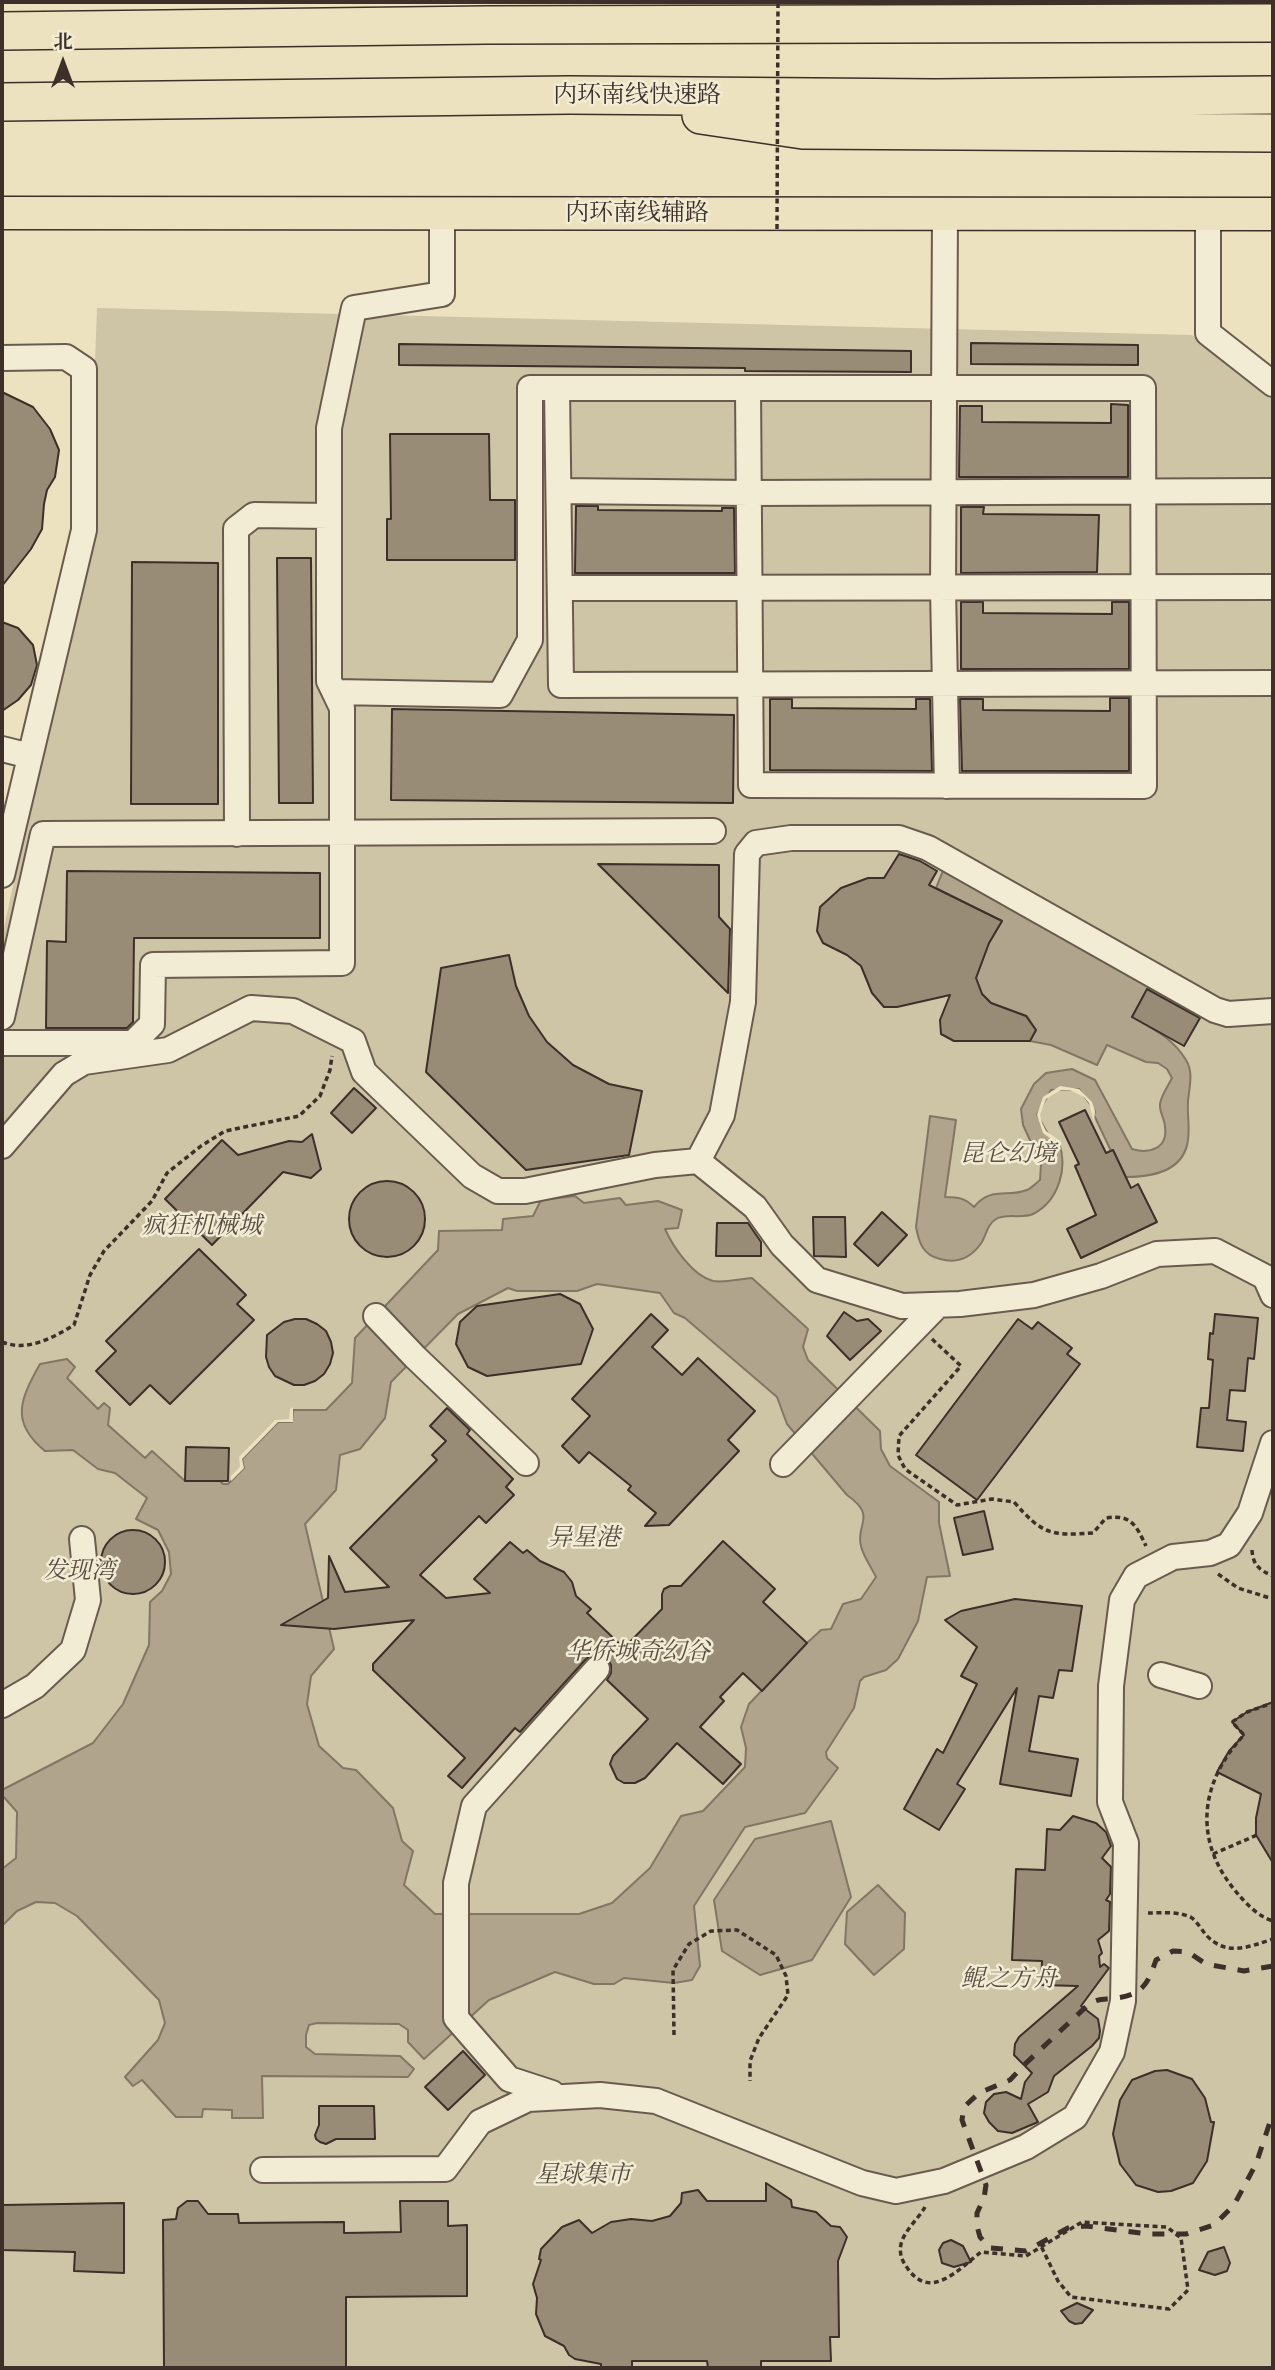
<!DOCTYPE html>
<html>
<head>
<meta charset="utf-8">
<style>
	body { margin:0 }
	#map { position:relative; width:1275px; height:2370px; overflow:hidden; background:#ece2bf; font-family:"Libre Bodoni","Noto Serif SC",serif }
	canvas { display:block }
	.frame { position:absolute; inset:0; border:4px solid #3d2f29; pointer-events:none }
	.north { position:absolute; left:28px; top:28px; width:70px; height:70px; -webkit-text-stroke:5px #f3ecd5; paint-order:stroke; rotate:0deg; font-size:19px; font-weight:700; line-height:28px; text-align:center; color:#3d2f29 }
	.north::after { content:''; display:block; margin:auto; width:24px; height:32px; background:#3d2f29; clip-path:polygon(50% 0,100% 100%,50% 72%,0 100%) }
</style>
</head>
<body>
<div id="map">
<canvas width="1275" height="2370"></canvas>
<div class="frame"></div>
<div class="north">北</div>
</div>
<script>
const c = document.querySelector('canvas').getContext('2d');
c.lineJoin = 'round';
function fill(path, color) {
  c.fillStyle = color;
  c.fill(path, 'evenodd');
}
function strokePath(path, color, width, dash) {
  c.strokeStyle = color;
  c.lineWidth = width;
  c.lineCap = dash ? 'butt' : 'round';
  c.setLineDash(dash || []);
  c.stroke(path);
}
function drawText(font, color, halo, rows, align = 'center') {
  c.font = font + ' "Libre Bodoni","Noto Serif SC",serif';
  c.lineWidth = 5;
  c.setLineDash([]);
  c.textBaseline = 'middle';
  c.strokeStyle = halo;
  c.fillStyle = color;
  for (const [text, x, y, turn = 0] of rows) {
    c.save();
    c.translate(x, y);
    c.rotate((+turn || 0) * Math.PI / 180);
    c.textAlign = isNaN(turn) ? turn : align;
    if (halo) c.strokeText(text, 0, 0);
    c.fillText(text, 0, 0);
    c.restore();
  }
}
const green = new Path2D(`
	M 97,308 L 1192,335 L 1273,391 L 1273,2368 L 2,2368 L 2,937 L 89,532 Z`);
const water = new Path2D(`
	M 943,871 L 1152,981 L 1132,1017 C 1153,1029 1173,1038 1186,1060 C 1194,1073 1189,1087 1188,1102 C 1187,1114 1190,1127 1188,1140 C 1184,1171 1153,1177 1126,1177 L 1113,1150 L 1111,1151 L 1094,1115 L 1095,1111 L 1079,1089 L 1051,1090 L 1037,1115 L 1051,1139 L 1059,1143 C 1068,1167 1059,1201 1033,1214 C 1022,1219 1006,1213 996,1219 C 987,1225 987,1233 982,1242 C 972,1257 958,1264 940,1259 C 923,1255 919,1243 916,1227 L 930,1116 L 956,1120 L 945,1197 C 958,1197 965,1198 974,1207 C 991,1186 1007,1198 1027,1190 C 1032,1188 1036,1183 1040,1180 L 1041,1164 L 1023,1125 L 1021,1109 L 1034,1084 L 1046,1073 L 1072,1069 L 1095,1080 L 1132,1149 C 1149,1154 1168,1149 1165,1127 C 1165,1119 1159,1112 1160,1104 C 1161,1096 1168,1086 1172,1078 L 1167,1069 L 1158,1063 L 1146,1062 L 1107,1045 L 1097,1065 L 1051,1045 L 1030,1041 L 1036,1030 L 1027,1016 L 991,1003 L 982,994 L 976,978 L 989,943 L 1002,921 L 936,888 Z
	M 575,1196 L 584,1203 L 620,1198 L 626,1205 L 658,1201 L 682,1210 L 678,1228 L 665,1229 C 673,1247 693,1276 713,1281 C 724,1283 740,1279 752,1278 L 808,1329 L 803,1347 L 808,1360 L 880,1431 L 881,1449 L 890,1466 L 939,1502 L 939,1523 L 950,1576 L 927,1577 L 918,1621 L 898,1659 L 886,1670 L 864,1677 L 860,1681 L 854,1708 L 826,1752 L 827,1758 L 838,1768 L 805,1813 L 745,1827 L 694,1906 L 700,1966 L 692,1980 L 674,1983 L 624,1978 L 614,1984 L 594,1984 L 555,1972 L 489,2000 L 424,2059 L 408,2042 L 408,2030 L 399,2024 L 317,2023 L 309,2025 L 306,2035 L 306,2047 L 315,2054 L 400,2056 L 414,2069 L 408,2077 L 262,2076 L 263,2118 L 232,2118 L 232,2110 L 203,2109 L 202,2117 L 176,2117 L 142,2080 L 133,2086 L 125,2077 L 158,2040 L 165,2023 L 159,2000 L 77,1916 L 55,1903 L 36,1902 L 17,1911 L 2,1926 L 2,1869 L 16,1858 L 17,1812 L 2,1795 L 2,1790 L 93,1743 L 123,1704 L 149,1645 L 150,1602 L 162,1591 L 171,1574 L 169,1552 L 158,1530 L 136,1519 L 147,1498 L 115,1473 L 98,1469 L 73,1450 L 45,1451 C 9,1422 21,1398 40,1364 L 67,1359 L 75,1367 L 67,1378 L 98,1409 L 104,1403 L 110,1408 L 108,1425 L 145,1458 L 152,1451 L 185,1481 L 220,1481 L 223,1484 L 228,1484 L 244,1468 L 242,1459 L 278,1422 L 292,1422 L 293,1410 L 326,1410 L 352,1383 L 355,1338 L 438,1250 L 439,1231 L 502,1230 L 503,1219 L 533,1216 L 541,1200 ZM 597,1284 L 660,1293 L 674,1313 L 685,1318 L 777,1397 L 787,1424 L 847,1495 C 878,1517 855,1524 861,1546 C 863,1556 872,1568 876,1577 L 861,1599 L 843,1604 L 831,1629 L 821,1630 L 807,1643 L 749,1704 L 741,1727 L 746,1748 L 745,1767 L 703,1811 L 681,1816 L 650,1868 L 612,1903 L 579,1914 L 435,1914 L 404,1885 L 413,1851 L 402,1841 L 393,1808 L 356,1770 L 343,1768 L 319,1746 L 307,1704 L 311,1676 L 334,1649 L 305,1524 L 336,1490 L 340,1455 L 360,1449 L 385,1418 L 391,1382 L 458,1314 L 508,1288 L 517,1291 L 577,1291 Z
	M 831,1821 L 851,1897 L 812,1960 L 760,1975 L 722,1951 L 714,1900 L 755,1839 Z
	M 878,1885 L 905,1913 L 904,1949 L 874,1975 L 845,1944 L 847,1912 Z`);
const pier = new Path2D(`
	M 1060,1086 L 1079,1089 L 1092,1102 L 1095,1111 L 1094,1122 L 1089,1103 L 1084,1097 L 1070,1090 L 1061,1090 L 1046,1099 L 1040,1115 L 1042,1123 L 1046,1131 L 1063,1143 L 1051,1139 L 1043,1133 L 1037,1115 L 1043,1097 Z
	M 293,1407 L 293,1422 L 278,1422 L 242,1459 L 244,1468 L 231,1481 L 231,1476 L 240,1467 L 239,1457 L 275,1420 L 289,1419 L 290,1409 Z`);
const building = new Path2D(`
	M 971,343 L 1138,345 L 1138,365 L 971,364 Z
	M 399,344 L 911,351 L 911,372 L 745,371 L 745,368 L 399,365 Z
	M 2,392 L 33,407 L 50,429 L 59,450 L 55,477 L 47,490 L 44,504 L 42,529 L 31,549 L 2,586 Z
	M 1111,404 L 1128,405 L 1128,477 L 959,477 L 960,406 L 982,406 L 982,422 L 1111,423 Z
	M 390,434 L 489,434 L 490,500 L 515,500 L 515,560 L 387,560 L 387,519 L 391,519 Z
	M 576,506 L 598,506 L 598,510 L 722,511 L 722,508 L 734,508 L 735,573 L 575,573 Z
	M 961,507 L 984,507 L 983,514 L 1099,515 L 1097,572 L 961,573 Z
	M 277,558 L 311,558 L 313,803 L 279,803 Z
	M 132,562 L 218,563 L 218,804 L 131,804 Z
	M 961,602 L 983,602 L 983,613 L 1112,614 L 1112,602 L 1129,602 L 1129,669 L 961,669 Z
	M 2,622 L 18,628 L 33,645 L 37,665 L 31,685 L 18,700 L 2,711 Z
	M 1110,698 L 1129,698 L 1129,771 L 962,771 L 960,699 L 983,699 L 983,710 L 1110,711 Z
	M 770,699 L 792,699 L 792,708 L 916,709 L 916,699 L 930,699 L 932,771 L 770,770 Z
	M 392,709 L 734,715 L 733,803 L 391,800 Z
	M 899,854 L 920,861 L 937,871 L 929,885 L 1002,921 L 989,943 L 976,978 L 982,994 L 991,1003 L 1026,1016 L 1036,1030 L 1030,1041 L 954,1041 L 941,1034 L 940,1020 L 950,995 L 897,1007 L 884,1007 L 872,993 L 861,966 L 847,955 L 823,943 L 817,931 L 820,907 L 841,888 L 868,878 L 884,878 Z
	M 598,864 L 719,865 L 719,917 L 730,929 L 728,993 Z
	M 67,871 L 320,873 L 320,938 L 134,938 L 133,1022 L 127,1028 L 46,1028 L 47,941 L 66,942 Z
	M 509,955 L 516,986 L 529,1016 L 547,1042 L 573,1065 L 609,1084 L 642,1091 L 629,1155 L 526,1170 L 426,1072 L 441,968 Z
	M 1147,989 L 1200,1018 L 1184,1046 L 1132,1017 Z
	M 354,1088 L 376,1108 L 352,1133 L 331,1113 Z
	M 1085,1110 L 1106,1153 L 1113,1150 L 1131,1188 L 1138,1184 L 1157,1222 L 1081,1258 L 1067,1229 L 1096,1215 L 1075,1166 L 1079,1164 L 1059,1122 Z
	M 312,1134 L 321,1169 L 311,1178 L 283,1172 L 212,1245 L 165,1199 L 222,1140 L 238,1155 L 289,1141 L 302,1142 Z
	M349 1219a38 38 0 1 1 76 0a38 38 0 1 1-76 0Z
	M 882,1212 L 907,1235 L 878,1266 L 854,1244 Z
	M 813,1217 L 845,1217 L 846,1257 L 814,1256 Z
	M 717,1223 L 748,1223 L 761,1242 L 761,1256 L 716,1256 Z
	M 199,1249 L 246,1295 L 237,1304 L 254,1320 L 170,1404 L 150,1385 L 130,1405 L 96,1371 L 116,1351 L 106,1341 Z
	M 560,1294 L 580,1304 L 593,1329 L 581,1364 L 487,1376 L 468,1367 L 456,1344 L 460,1322 L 477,1306 Z
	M 844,1312 L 857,1321 L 868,1319 L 881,1331 L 850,1360 L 827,1336 Z
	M 651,1314 L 668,1330 L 652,1347 L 682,1375 L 698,1358 L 755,1411 L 728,1440 L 739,1451 L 669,1525 L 645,1526 L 656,1513 L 628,1490 L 631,1486 L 589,1452 L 579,1463 L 562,1446 L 590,1416 L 572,1399 Z
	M 1215,1314 L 1258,1318 L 1254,1359 L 1248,1358 L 1245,1391 L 1230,1390 L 1227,1420 L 1246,1422 L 1243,1451 L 1197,1447 L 1201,1408 L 1209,1408 L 1213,1360 L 1208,1359 L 1210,1333 L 1213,1334 Z
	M 295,1319 L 306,1319 L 317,1324 L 326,1331 L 331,1342 L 333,1353 L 330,1364 L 324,1374 L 315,1381 L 304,1385 L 294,1385 L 275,1376 L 269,1367 L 266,1357 L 267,1335 L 284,1322 Z
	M 1018,1319 L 1032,1329 L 1038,1322 L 1072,1348 L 1067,1354 L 1080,1364 L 977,1500 L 916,1455 Z
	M 447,1408 L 470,1430 L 467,1434 L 513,1479 L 506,1487 L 514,1495 L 486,1523 L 479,1516 L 420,1575 L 446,1598 L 490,1593 L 474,1579 L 510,1542 L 523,1553 L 527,1550 L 540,1561 L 564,1572 L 572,1582 L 576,1596 L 591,1609 L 587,1613 L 624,1648 L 662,1609 L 662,1594 L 664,1589 L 670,1586 L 681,1586 L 723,1541 L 775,1589 L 763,1602 L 807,1643 L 762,1691 L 743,1673 L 720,1697 L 724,1701 L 700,1727 L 741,1764 L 723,1784 L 677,1743 L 645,1778 L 635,1783 L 624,1783 L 617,1779 L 610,1764 L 613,1756 L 648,1719 L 607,1680 L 611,1673 L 611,1665 L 607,1658 L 599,1654 L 592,1655 L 586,1659 L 520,1732 L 515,1728 L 462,1788 L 448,1776 L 465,1758 L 373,1670 L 373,1664 L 414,1620 L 334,1629 L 281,1625 L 328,1598 L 329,1556 L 345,1592 L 389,1587 L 350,1548 L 437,1460 L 432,1455 L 446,1441 L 430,1426 Z
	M 186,1447 L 229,1448 L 228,1481 L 185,1481 Z
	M 984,1511 L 993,1549 L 963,1555 L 954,1518 Z
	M101 1562a32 32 0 1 1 64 0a32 32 0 1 1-64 0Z
	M 1015,1599 L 1082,1606 L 1072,1671 L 1059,1670 L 1053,1698 L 1039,1696 L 1029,1751 L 1078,1759 L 1071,1796 L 1000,1784 L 1017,1688 L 957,1784 L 965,1789 L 939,1830 L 904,1809 L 937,1749 L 943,1753 L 977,1684 L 961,1676 L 977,1647 L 945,1620 L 961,1611 Z
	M 1273,1702 L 1273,1863 L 1256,1835 L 1256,1818 L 1261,1794 L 1217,1772 L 1229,1751 L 1244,1735 L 1232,1722 L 1247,1712 Z
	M 1073,1816 L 1096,1823 L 1106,1832 L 1111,1846 L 1102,1858 L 1111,1867 L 1110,1894 L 1106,1900 L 1110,1902 L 1109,1931 L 1098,1940 L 1102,1953 L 1099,1956 L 1100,1967 L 1104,1964 L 1109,1968 L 1081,2006 L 1098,2019 L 1100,2031 L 1099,2038 L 1092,2046 L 1054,2076 L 1048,2092 L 1028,2104 L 1038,2122 L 1012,2133 L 998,2131 L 989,2122 L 984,2113 L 986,2102 L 994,2094 L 1006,2092 L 1021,2099 L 1025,2082 L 1032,2073 L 1014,2055 L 1015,2044 L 1019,2037 L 1078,1986 L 1041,1985 L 1042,1961 L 1012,1960 L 1016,1869 L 1045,1870 L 1047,1829 L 1060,1830 Z
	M 463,2051 L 485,2075 L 448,2110 L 425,2087 Z
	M 1167,2070 L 1192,2079 L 1205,2098 L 1211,2122 L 1214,2122 L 1207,2161 L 1193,2183 L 1171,2191 L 1158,2192 L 1136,2185 L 1120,2164 L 1113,2134 L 1120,2100 L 1132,2080 L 1155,2071 Z
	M 319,2106 L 374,2106 L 375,2139 L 336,2139 L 326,2144 L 320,2142 L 316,2139 L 315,2135 L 319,2125 Z
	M 766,2183 L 791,2200 L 792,2207 L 816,2212 L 831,2226 L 840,2227 L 847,2237 L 838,2261 L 839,2337 L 830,2337 L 831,2361 L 761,2361 L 761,2368 L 708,2368 L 707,2361 L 632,2361 L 632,2368 L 601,2368 L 601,2364 L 575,2359 L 569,2355 L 564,2346 L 545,2336 L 536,2314 L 537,2298 L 533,2284 L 541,2260 L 539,2259 L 541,2249 L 562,2227 L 579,2220 L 592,2233 L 611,2222 L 631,2219 L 652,2221 L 670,2216 L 681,2203 L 682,2193 L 698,2190 L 707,2201 L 766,2201 Z
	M 187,2201 L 198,2201 L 208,2214 L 238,2214 L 239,2223 L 344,2222 L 344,2233 L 401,2232 L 400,2201 L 448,2201 L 448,2226 L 467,2225 L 467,2296 L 346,2297 L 346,2368 L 164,2368 L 163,2220 L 176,2219 L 178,2208 Z
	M 124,2203 L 124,2273 L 74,2271 L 75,2252 L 2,2250 L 2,2205 Z
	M 951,2240 L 963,2246 L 971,2262 L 954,2267 L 942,2263 L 939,2250 L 943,2243 Z
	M 1224,2247 L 1230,2263 L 1227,2271 L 1215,2275 L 1199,2270 L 1208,2252 Z
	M 1077,2303 L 1093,2310 L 1082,2323 L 1075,2324 L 1069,2321 L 1061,2311 Z`);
const path = new Path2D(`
	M 932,1339 L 961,1366 L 899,1436 L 898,1455 L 905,1469 L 957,1505 L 992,1499 L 1014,1502 C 1042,1534 1050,1536 1093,1533 L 1106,1518 C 1131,1514 1136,1525 1146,1546
	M 2,1342 C 28,1352 52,1338 74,1325 L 90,1275 L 104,1251 L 152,1201 L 167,1173 L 201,1146 L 225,1131 L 299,1116 L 320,1096 L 330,1070 L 332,1056
	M 1252,1550 C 1253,1565 1259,1570 1273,1576
	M 1218,1574 L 1238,1588 L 1273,1599
	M 1267,1705 L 1247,1712 L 1232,1722 L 1244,1735 C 1198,1784 1193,1844 1239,1895 C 1247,1905 1261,1918 1273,1921
	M 1213,1854 L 1257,1835
	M 1148,1913 C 1161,1913 1180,1911 1192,1918 C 1197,1922 1202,1930 1206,1935 C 1227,1957 1248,1947 1273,1939
	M 674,2035 L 673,1970 L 689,1944 L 711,1931 L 737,1930 L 776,1955 L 786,1976 L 788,1995 L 759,2038 L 750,2061 L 750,2081
	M 925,2207 C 919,2218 904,2231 901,2244 C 899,2254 902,2261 908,2269 C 931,2301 959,2269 981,2252 L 1026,2256 L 1082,2222 L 1167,2227 L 1181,2238 L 1188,2290 L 1169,2309 L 1071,2297 L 1058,2281 L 1041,2246`);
const minor = new Path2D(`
	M 945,214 L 943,589 L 947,786
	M 1208,214 L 1208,333 L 1273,384
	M 2,358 L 66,357 L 84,369 L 84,530 L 2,875
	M 557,388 L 561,685 L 1273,683
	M 559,491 L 749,493 L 1273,491
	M 560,588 L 1273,587
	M 335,692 L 500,695 L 530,640 L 530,388 L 1143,388 L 1144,786 L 751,785 L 748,388
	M 2,749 L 30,756
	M 237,834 L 236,529 L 254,515 L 329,516
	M 2,1017 L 43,834 L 713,831
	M 2,1043 L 133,1043 L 152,1024 L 153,965 L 342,963 L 342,708 L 329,681 L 329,428 L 354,308 L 442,294 L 442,213
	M 2,1146 L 64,1074 L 84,1062 L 168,1050 L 251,1008 L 293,1011 L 353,1041 L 364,1072 L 472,1176 L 498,1191 L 525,1191 L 655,1165 L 698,1161 L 755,1207 L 782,1245 L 817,1280 L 902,1306 L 960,1304 L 1034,1295 L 1101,1276 L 1157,1254 L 1215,1251 L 1265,1277 L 1273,1295
	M 698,1161 L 722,1115 L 743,1002 L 747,854 L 756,843 L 791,838 L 899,838 L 928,848 L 1215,1010 L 1228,1014 L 1273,1011
	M 376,1316 L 415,1357 L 526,1463
	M 783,1464 L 938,1305
	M 1161,1675 L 1199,1686
	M 2,1705 L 35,1686 L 73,1650 L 88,1600 L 82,1539
	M 552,2093 L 509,2079 L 456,2018 L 456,1883 L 474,1806 L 597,1669
	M 263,2170 L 445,2169 L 480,2122 L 528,2099 L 600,2095 L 656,2101 L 862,2183 L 896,2191 L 944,2181 L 1026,2147 L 1075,2117 L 1112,2052 L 1123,2001 L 1126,1843 L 1110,1802 L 1111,1686 L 1122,1600 L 1136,1576 L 1173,1557 L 1210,1553 L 1229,1545 L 1250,1513 L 1273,1443`);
const major = new Path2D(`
	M 2,213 L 1273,214`);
const highway = new Path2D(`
	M 2,31 L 486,25 L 1273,23
	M 2,102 L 569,95 L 935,98 L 1273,95
	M 701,115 L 803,130 L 1273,133`);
const rail = new Path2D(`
	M 1273,1966 L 1244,1971 L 1206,1964 L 1188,1952 L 1173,1951 L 1156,1960 C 1148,1983 1144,1994 1117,1998 C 1104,2000 1101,1997 1089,2004 L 1024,2065 L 1010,2080 L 979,2093 L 964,2107 L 962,2120 L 986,2185 L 984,2198 L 977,2213 L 977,2226 L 980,2237 L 990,2248 L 1026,2251 L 1068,2228 L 1086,2226 L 1148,2234 L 1186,2234 L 1214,2225 L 1234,2205 L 1256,2164 L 1273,2113`);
const pathBridge = new Path2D(`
	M 777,229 L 778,2`);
const streetNames = [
	["内环南线快速路",637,96],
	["内环南线辅路",637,214]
];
const parkNames = [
	["昆仑幻境",1008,1155],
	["疯狂机械城",202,1227],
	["异星港",584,1539],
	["发现湾",79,1572],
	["华侨城奇幻谷",638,1653],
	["鲲之方舟",1009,1980],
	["星球集市",583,2176]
];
fill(green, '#cec4a6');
fill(water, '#b0a58c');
strokePath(water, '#827664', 2);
fill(pier, '#ece2bf');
fill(building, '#988c77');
strokePath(building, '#3d2f29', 2);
strokePath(minor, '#695c4e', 28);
strokePath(major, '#3d2f29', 35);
strokePath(highway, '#3d2f29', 40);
strokePath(path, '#3d2f29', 3.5, [5, 3.5]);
strokePath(minor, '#f3ecd5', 24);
strokePath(major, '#ece2bf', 32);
strokePath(highway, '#ece2bf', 37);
strokePath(rail, '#3d2f29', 5, [12, 12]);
strokePath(pathBridge, '#3d2f29', 3.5, [5, 3.5]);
drawText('24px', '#3d2f29', '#f3ecd5', streetNames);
drawText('italic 24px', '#5a4d42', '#f3ecd5', parkNames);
</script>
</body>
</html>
